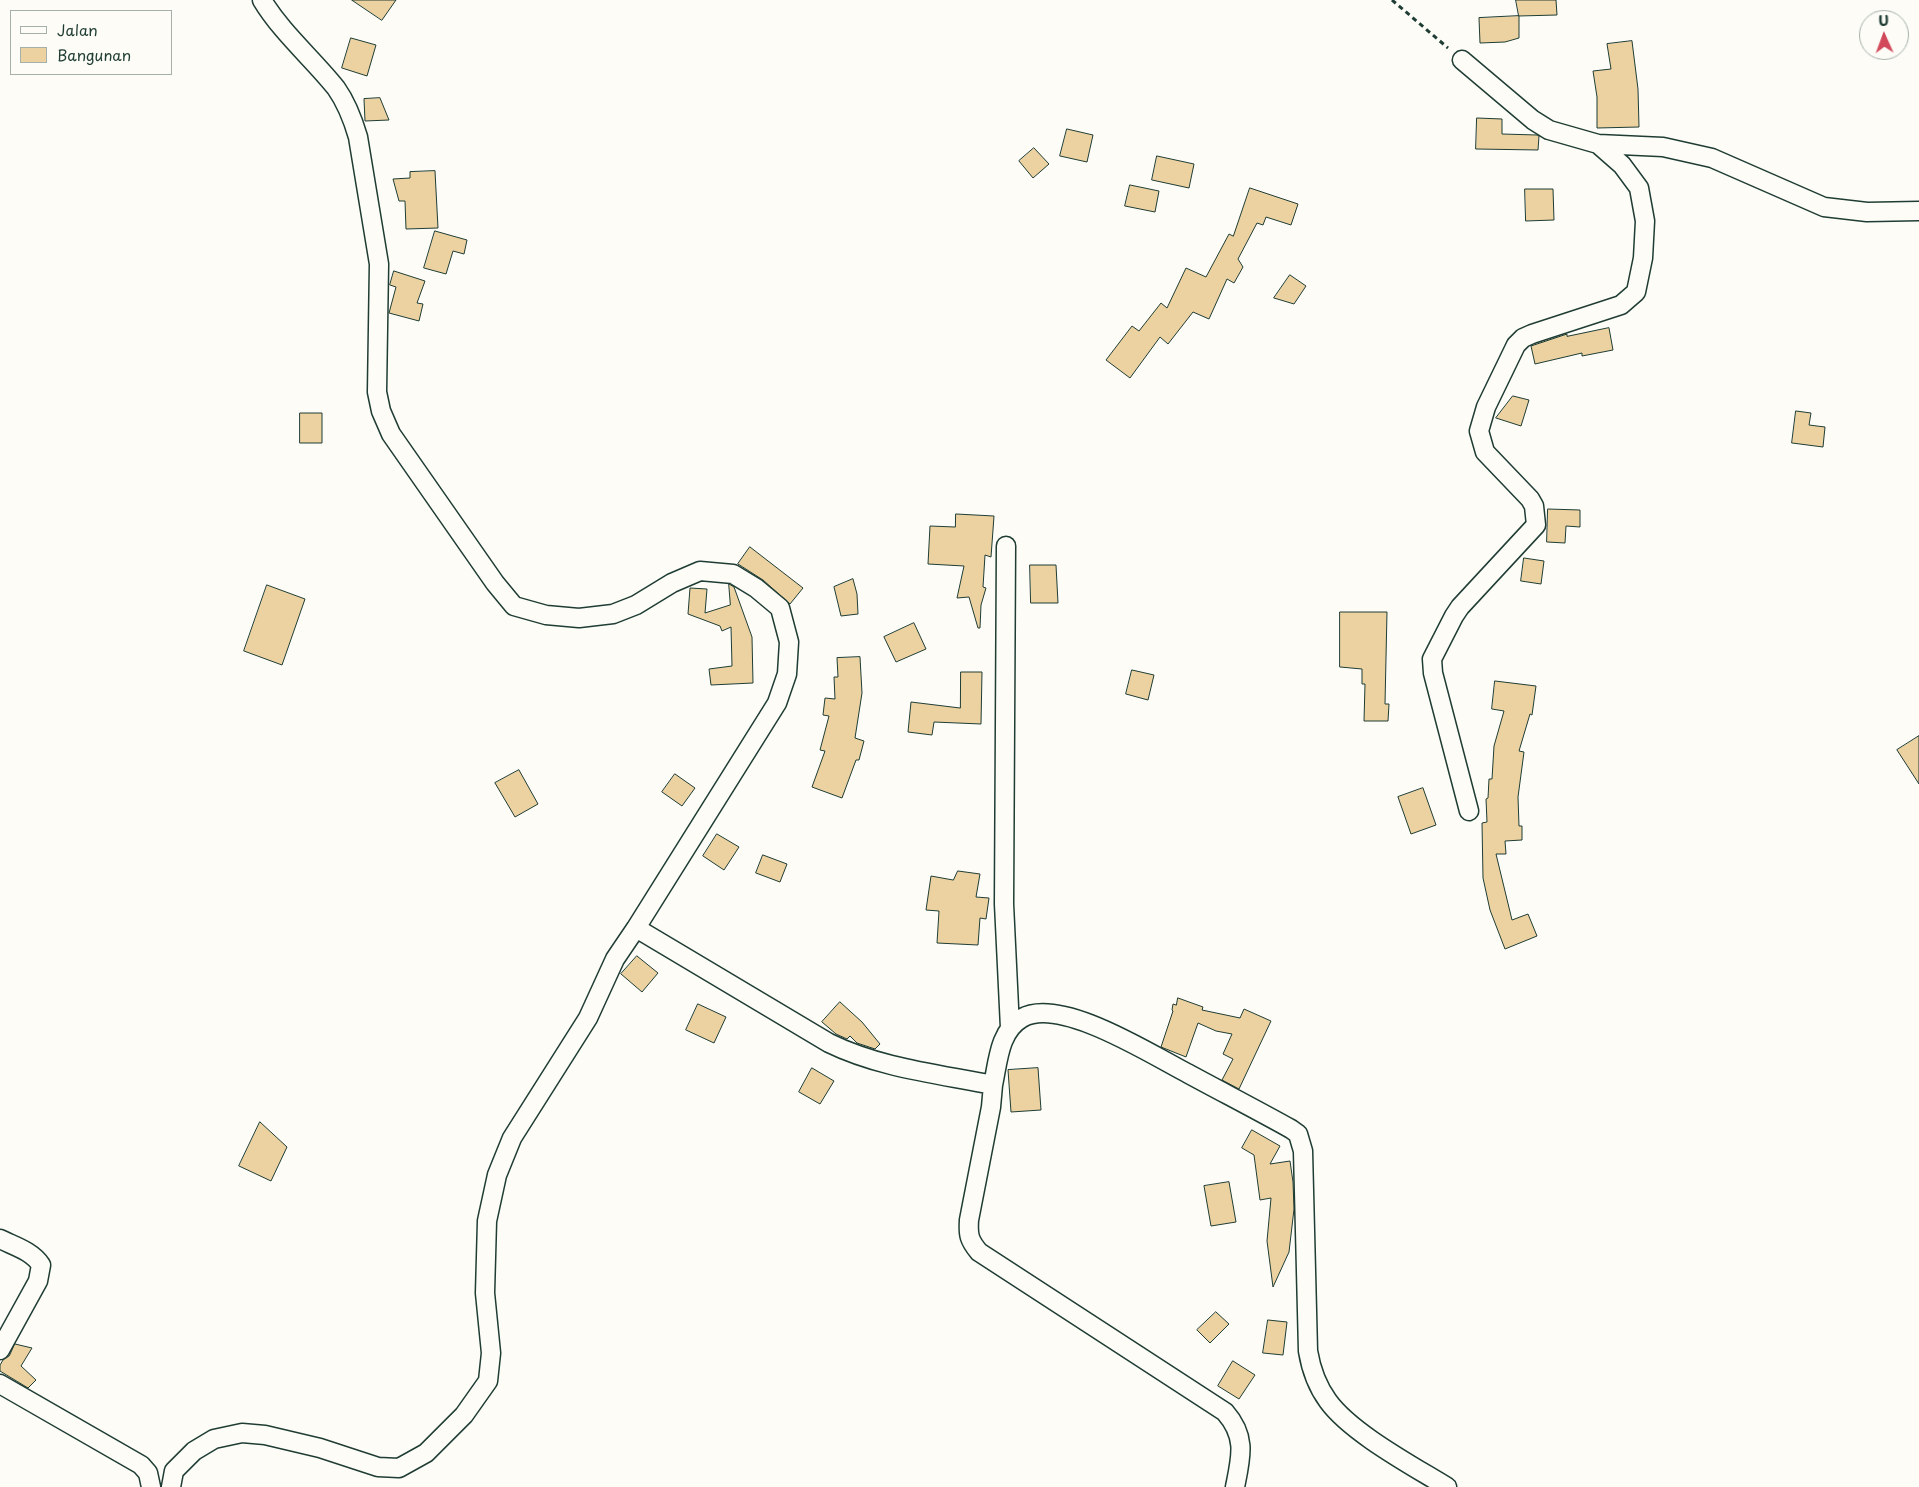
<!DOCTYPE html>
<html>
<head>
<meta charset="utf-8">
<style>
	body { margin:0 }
	#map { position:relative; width:1919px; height:1487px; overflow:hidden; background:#fdfcf7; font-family:"Playpen Sans",sans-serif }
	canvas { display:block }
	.legend { position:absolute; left:10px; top:10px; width:162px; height:65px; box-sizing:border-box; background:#fdfcf7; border:1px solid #a4b0a9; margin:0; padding:6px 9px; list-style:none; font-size:15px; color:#1f3d34 }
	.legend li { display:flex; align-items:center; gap:10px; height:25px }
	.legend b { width:25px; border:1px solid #a4b0a9 }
	.north { position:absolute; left:1859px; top:10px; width:50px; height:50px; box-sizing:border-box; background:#fdfcf7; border:1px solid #a4b0a9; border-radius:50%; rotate:358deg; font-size:14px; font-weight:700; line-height:20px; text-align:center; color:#1f3d34 }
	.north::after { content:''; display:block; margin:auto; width:18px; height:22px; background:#d1495b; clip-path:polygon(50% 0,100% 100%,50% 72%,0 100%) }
</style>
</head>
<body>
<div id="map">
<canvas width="1919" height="1487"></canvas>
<ul class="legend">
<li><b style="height:6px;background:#fdfcf7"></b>Jalan</li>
<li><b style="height:14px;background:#ecd1a1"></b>Bangunan</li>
</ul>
<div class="north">U</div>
</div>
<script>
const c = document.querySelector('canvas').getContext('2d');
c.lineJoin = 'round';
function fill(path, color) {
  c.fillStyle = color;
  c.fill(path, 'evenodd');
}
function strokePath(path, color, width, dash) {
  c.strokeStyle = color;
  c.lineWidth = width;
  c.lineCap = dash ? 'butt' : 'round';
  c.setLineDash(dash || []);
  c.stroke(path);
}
const building = new Path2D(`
	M 352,0 L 396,0 L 382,20 Z
	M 1516,0 L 1556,0 L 1557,15 L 1519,16 Z
	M 1519,16 L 1519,38 L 1505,42 L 1480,43 L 1479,18 Z
	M 351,38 L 376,45 L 367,76 L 342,68 Z
	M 1632,41 L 1638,89 L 1639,127 L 1597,128 L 1597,97 L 1593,71 L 1611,69 L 1607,44 Z
	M 380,98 L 389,120 L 365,121 L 364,99 Z
	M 1477,118 L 1502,119 L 1502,134 L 1537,135 L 1539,136 L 1538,150 L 1476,149 Z
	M 1067,129 L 1093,135 L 1087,162 L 1060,156 Z
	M 1034,148 L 1049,164 L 1033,178 L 1019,161 Z
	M 1157,156 L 1194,164 L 1189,188 L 1152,180 Z
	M 435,171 L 438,228 L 406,229 L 405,201 L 399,201 L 393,179 L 410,178 L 410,172 Z
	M 1130,185 L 1159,191 L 1155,212 L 1125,206 Z
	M 1250,188 L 1298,204 L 1291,225 L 1266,217 L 1263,225 L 1257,223 L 1238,259 L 1243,267 L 1234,283 L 1227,279 L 1209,319 L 1193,312 L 1168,344 L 1160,337 L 1130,378 L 1106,360 L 1132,326 L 1139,331 L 1161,303 L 1167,308 L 1186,268 L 1206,277 L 1229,234 L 1233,236 Z
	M 1525,189 L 1553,189 L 1554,220 L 1526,221 Z
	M 435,231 L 467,240 L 464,254 L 453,251 L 446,274 L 424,268 Z
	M 394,271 L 425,281 L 417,303 L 423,304 L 419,321 L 389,313 L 396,287 L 390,285 Z
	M 1290,275 L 1306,286 L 1294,304 L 1274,298 Z
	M 1609,328 L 1613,350 L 1582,356 L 1582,353 L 1535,364 L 1531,346 L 1567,334 L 1567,336 Z
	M 1513,396 L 1529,400 L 1521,426 L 1496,418 Z
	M 1796,411 L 1811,413 L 1809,425 L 1825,427 L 1823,447 L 1792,443 Z
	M 300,413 L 322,413 L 322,443 L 300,443 Z
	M 1548,509 L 1580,510 L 1580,527 L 1566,526 L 1565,543 L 1547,542 Z
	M 956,514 L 994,516 L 991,557 L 985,555 L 983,587 L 986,588 L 981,605 L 980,628 L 978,628 L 969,597 L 957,598 L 964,566 L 928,564 L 930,526 L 955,527 Z
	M 750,547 L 803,588 L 790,604 L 763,580 L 738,564 Z
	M 1524,558 L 1544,561 L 1541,584 L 1521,581 Z
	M 1030,565 L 1056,565 L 1058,603 L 1031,603 Z
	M 853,579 L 857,594 L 858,614 L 841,616 L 834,587 Z
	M 729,584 L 734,587 L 752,637 L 753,683 L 711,685 L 709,669 L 732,666 L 731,627 L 722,631 L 720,626 L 688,614 L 690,588 L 707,589 L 705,613 L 730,605 Z
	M 267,585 L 305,599 L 282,665 L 244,651 Z
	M 1340,612 L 1387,612 L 1385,704 L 1389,704 L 1388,721 L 1364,721 L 1365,684 L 1362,684 L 1362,669 L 1340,667 Z
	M 914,623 L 926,649 L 896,662 L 884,637 Z
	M 860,657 L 862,693 L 855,738 L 864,741 L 859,760 L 856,760 L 842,798 L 812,787 L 825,751 L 820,750 L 829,716 L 823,715 L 825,698 L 835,699 L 834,677 L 838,677 L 837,658 Z
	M 1132,670 L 1154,675 L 1148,700 L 1126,694 Z
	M 961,672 L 982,672 L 981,724 L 934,722 L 932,735 L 908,732 L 911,702 L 960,708 Z
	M 1495,681 L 1536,686 L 1532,715 L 1530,714 L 1519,751 L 1524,752 L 1518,797 L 1519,826 L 1522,826 L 1522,840 L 1505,841 L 1506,854 L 1496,854 L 1512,920 L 1528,914 L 1537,936 L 1505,949 L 1490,910 L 1483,878 L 1482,823 L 1487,822 L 1486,799 L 1488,798 L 1489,779 L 1492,779 L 1494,746 L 1504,711 L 1492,709 Z
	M 1919,736 L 1919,784 L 1897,750 Z
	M 519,770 L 538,804 L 515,817 L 495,783 Z
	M 675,774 L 695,788 L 682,806 L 662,792 Z
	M 1423,788 L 1436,825 L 1411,834 L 1398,797 Z
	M 717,834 L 739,847 L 724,870 L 703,856 Z
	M 763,855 L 787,864 L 780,882 L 756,873 Z
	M 958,871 L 980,874 L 976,897 L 989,898 L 986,919 L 980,918 L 978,945 L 937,943 L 939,911 L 926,910 L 931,876 L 953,880 Z
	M 637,956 L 658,973 L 642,992 L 621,974 Z
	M 1178,998 L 1203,1007 L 1202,1010 L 1240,1018 L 1244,1009 L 1271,1021 L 1239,1089 L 1222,1080 L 1233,1059 L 1223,1054 L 1232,1034 L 1216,1031 L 1198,1023 L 1186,1057 L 1161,1047 L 1173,1011 L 1172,1010 L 1173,1004 L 1176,1005 Z
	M 840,1002 L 862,1022 L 880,1044 L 875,1049 L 857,1043 L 850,1036 L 847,1039 L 836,1034 L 822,1022 Z
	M 698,1004 L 726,1017 L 714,1043 L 686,1030 Z
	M 812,1068 L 834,1081 L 820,1104 L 799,1092 Z
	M 1038,1068 L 1041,1110 L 1011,1112 L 1008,1070 Z
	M 260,1122 L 287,1147 L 271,1181 L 239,1166 Z
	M 1252,1130 L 1280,1146 L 1270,1164 L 1290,1161 L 1293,1182 L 1294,1209 L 1289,1252 L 1273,1287 L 1267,1241 L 1271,1198 L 1260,1200 L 1254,1155 L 1242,1148 Z
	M 1229,1182 L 1236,1222 L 1211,1226 L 1204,1186 Z
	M 1216,1312 L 1229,1324 L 1210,1343 L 1197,1330 Z
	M 1268,1320 L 1287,1322 L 1283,1355 L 1263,1353 Z
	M 15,1344 L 32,1348 L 21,1366 L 36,1380 L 28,1388 L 0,1371 L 0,1365 L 3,1360 L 9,1356 Z
	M 1233,1361 L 1255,1375 L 1239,1399 L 1218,1386 Z`);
const path = new Path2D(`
	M 1392,0 L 1448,48`);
const street = new Path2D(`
	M 262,0 C 282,33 312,58 336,88 C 346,102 353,120 358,137 L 379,264 L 377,392 L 381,411 L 391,434 L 495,583 L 514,606 L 546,615 L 579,618 L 613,614 L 636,605 L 672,583 L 700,571 L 733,574 L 756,588 L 780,608 L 789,642 L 787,674 L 777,703 L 636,928 L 829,1043 C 880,1068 939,1074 993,1085 L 991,1107 L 969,1220 C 968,1235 969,1240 979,1252 L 1225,1412 C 1247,1437 1241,1457 1235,1487
	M 1462,60 L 1533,120 L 1549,130 L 1598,144 L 1663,147 L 1712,158 L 1824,207 L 1867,212 L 1919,211
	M 1006,546 L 1004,904 L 1010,1028
	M 1469,811 L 1433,673 L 1432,659 L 1454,616 L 1460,607 L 1536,525 L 1534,506 L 1530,499 L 1485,452 L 1479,431 L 1486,407 L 1516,345 L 1523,338 L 1532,334 L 1621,305 L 1636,292 L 1643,258 L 1645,221 L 1639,188 L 1622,165 L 1598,144
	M 993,1085 C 998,1062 999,1031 1022,1018 C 1060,996 1152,1055 1187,1073 C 1222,1092 1257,1110 1291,1129 L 1298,1134 L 1303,1151 L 1308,1351 C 1311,1369 1317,1386 1328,1401 C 1351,1433 1413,1466 1447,1487
	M 0,1239 C 14,1246 32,1251 41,1265 L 38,1281 L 0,1350
	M 0,1384 L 141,1465 L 148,1473 L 151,1487
	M 171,1487 L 174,1471 L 194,1451 L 214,1439 L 242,1433 L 265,1435 L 320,1448 L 378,1467 L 399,1468 L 426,1453 L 464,1415 L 488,1381 L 491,1353 L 485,1293 L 487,1221 L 497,1175 L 512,1138 L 588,1018 L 615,959 L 636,928`);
fill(building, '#ecd1a1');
strokePath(building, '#1f3d34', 1);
strokePath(street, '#1f3d34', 21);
strokePath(path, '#1f3d34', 3, [5, 4]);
strokePath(street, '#fdfcf7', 18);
</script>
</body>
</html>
